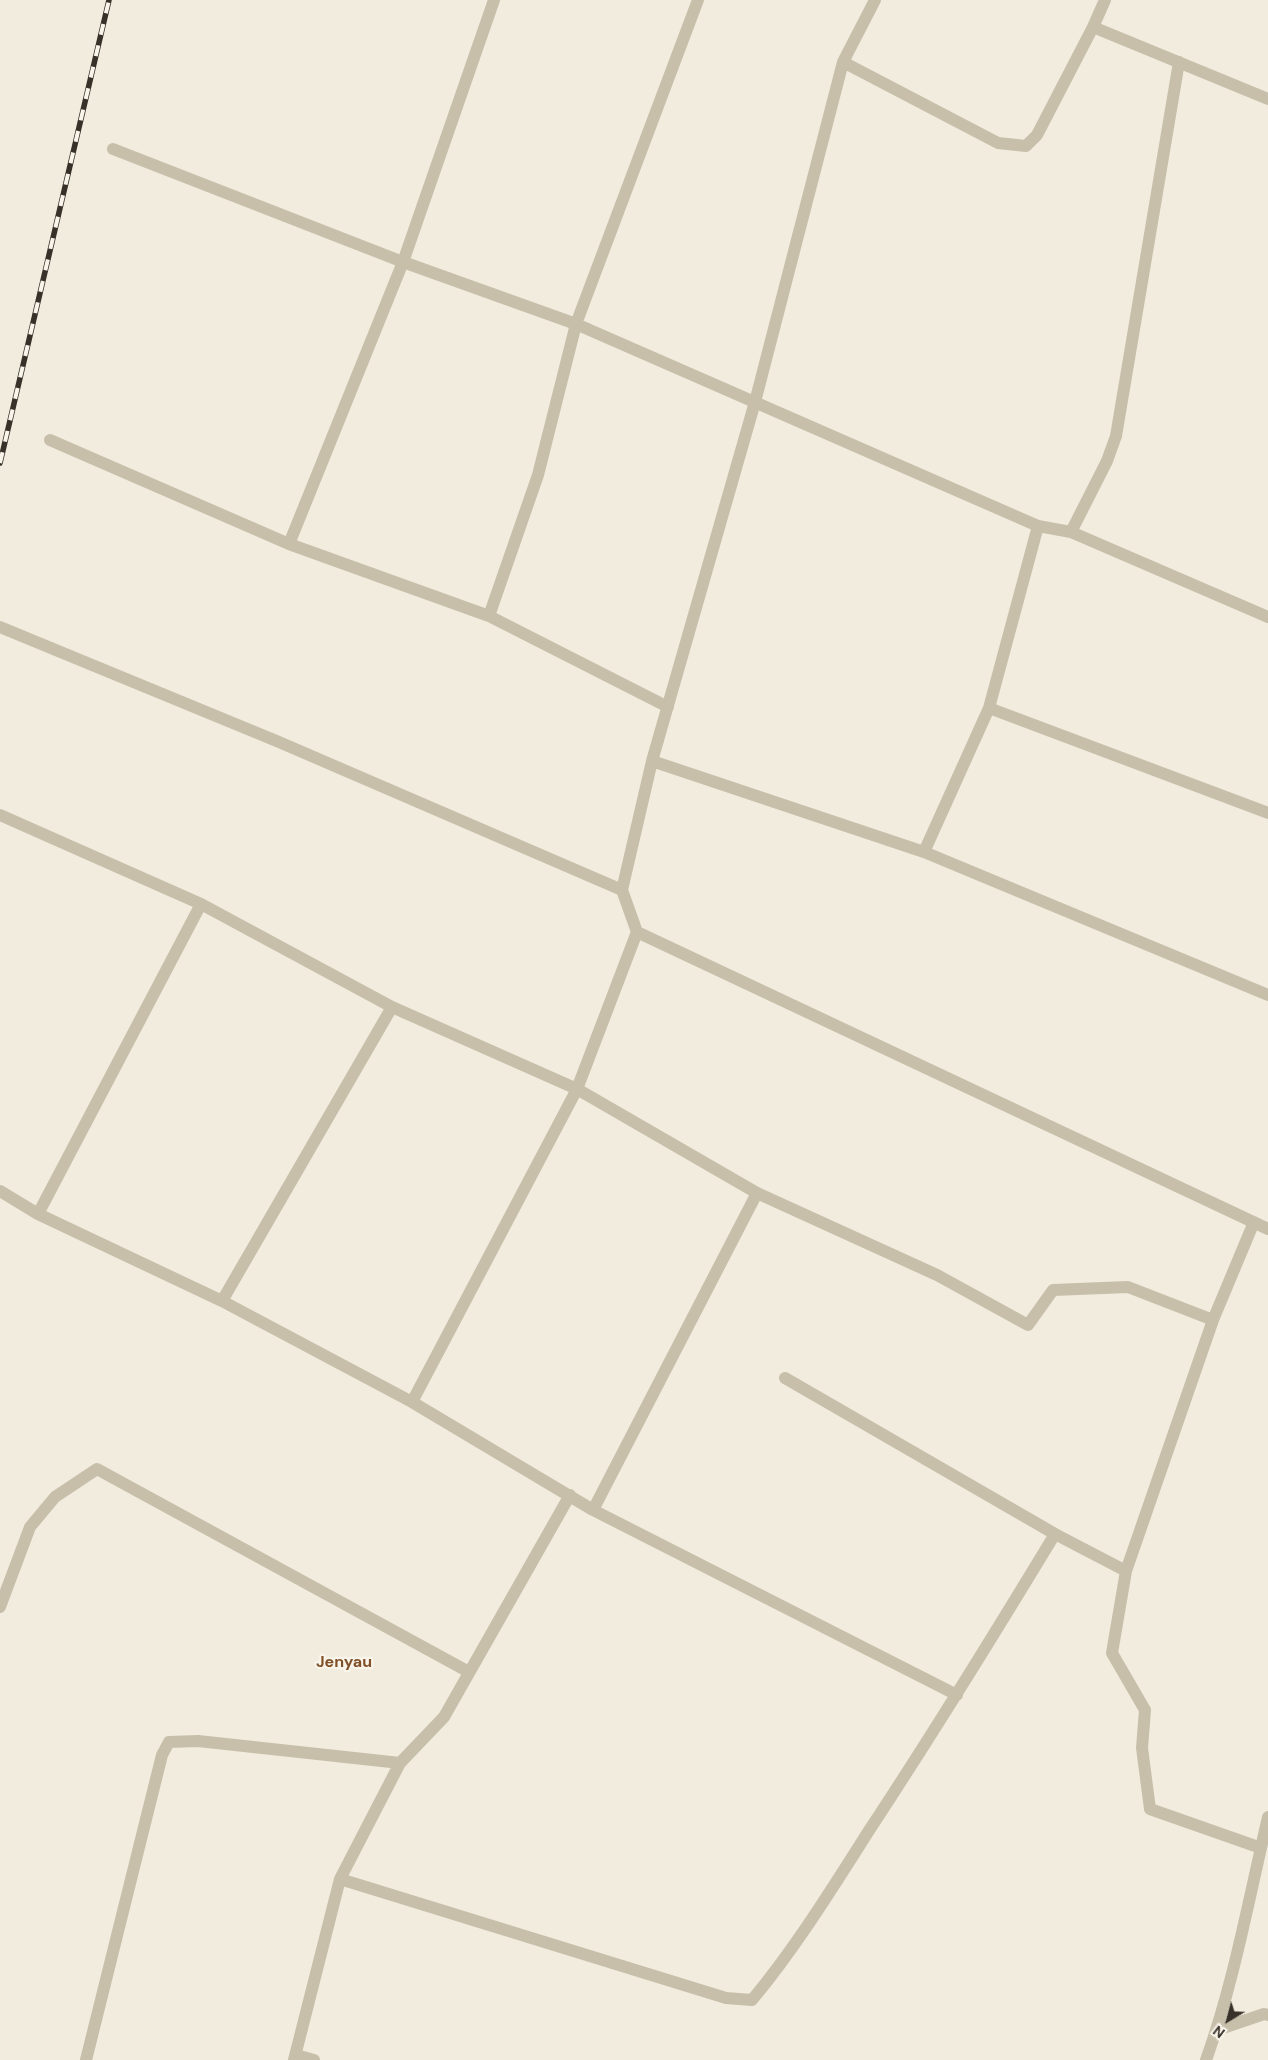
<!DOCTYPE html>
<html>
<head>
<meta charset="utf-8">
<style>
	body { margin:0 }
	#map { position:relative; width:1268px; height:2060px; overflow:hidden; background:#f1ecde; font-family:"DM Sans",sans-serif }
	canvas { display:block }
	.north { position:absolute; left:1203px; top:1995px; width:50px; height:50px; -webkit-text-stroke:4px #f9f5eb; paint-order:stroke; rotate:217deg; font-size:14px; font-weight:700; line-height:20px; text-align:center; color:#37312a }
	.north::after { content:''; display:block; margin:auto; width:18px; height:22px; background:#37312a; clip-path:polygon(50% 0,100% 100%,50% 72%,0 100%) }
</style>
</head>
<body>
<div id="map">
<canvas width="1268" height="2060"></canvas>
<div class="north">N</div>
</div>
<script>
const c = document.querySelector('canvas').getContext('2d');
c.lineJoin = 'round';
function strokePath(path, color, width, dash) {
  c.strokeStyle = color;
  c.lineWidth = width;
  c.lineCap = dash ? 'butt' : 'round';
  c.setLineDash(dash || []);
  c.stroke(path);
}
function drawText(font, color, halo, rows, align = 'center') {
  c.font = font + ' "DM Sans",sans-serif';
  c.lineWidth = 4.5;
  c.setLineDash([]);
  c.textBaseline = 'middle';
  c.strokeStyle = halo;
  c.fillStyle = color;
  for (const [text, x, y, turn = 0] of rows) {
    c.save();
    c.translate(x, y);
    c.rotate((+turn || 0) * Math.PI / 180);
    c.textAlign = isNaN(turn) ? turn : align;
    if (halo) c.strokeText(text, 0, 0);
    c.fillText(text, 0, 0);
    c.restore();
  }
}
const minor = new Path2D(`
	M 1093,27 L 1268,99
	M 843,62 L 875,0
	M 113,149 L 403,262 L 576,324 L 1038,526 L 1071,532 L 1268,617
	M 50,440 L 289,544 L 489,616 L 668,707
	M 1071,532 L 1107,461 L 1116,436 L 1179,62
	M 289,544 L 403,262 L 494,0
	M 489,616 L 538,475 L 576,324 L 698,0
	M 0,627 L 279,742 L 622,890
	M 989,708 L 1268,813
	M 652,761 L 924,852 L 1268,995
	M 0,815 L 201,904 L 392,1007 L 577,1089 L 757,1193 L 937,1275 L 1028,1325 L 1053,1290 L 1128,1287 L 1213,1320
	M 924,852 L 989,708 L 1038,526
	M 637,932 L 1268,1229
	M 0,1191 L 38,1214 L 222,1301 L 412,1402 L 593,1510 L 957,1695
	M 38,1214 L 201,904
	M 1254,1222 L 1213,1320 L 1126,1571 L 1112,1653 L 1145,1710 L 1142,1748 L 1150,1809 L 1261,1848
	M 222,1301 L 392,1007
	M 785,1378 L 1055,1534 L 1126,1571
	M 412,1402 L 577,1089 L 637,932 L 622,890 L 652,761 L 755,402 L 843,62 L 998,143 L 1026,146 L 1037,135 L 1093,27 L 1105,0
	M 593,1510 L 757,1193
	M 0,1607 L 30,1527 L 55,1497 L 97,1469 L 469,1672
	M 340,1879 L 726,1998 L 752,2000 C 796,1947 833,1887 870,1829 C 934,1732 995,1633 1055,1534
	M 1217,2030 L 1264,2014 L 1268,2015
	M 296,2055 L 314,2060
	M 86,2060 L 162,1755 L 169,1742 L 198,1741 L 400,1763
	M 294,2060 L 340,1879 L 400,1763 L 444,1717 L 570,1495
	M 1206,2060 C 1234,1982 1249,1898 1268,1817`);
const rail = new Path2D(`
	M 0,463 L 109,0`);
const quarterNames = [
	["Jenyau",344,1663]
];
strokePath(minor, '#c8bfab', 12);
strokePath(rail, '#37312a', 5.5);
strokePath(rail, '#f9f5eb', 4, [11]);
drawText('bold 16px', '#805028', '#f9f5eb', quarterNames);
</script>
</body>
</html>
